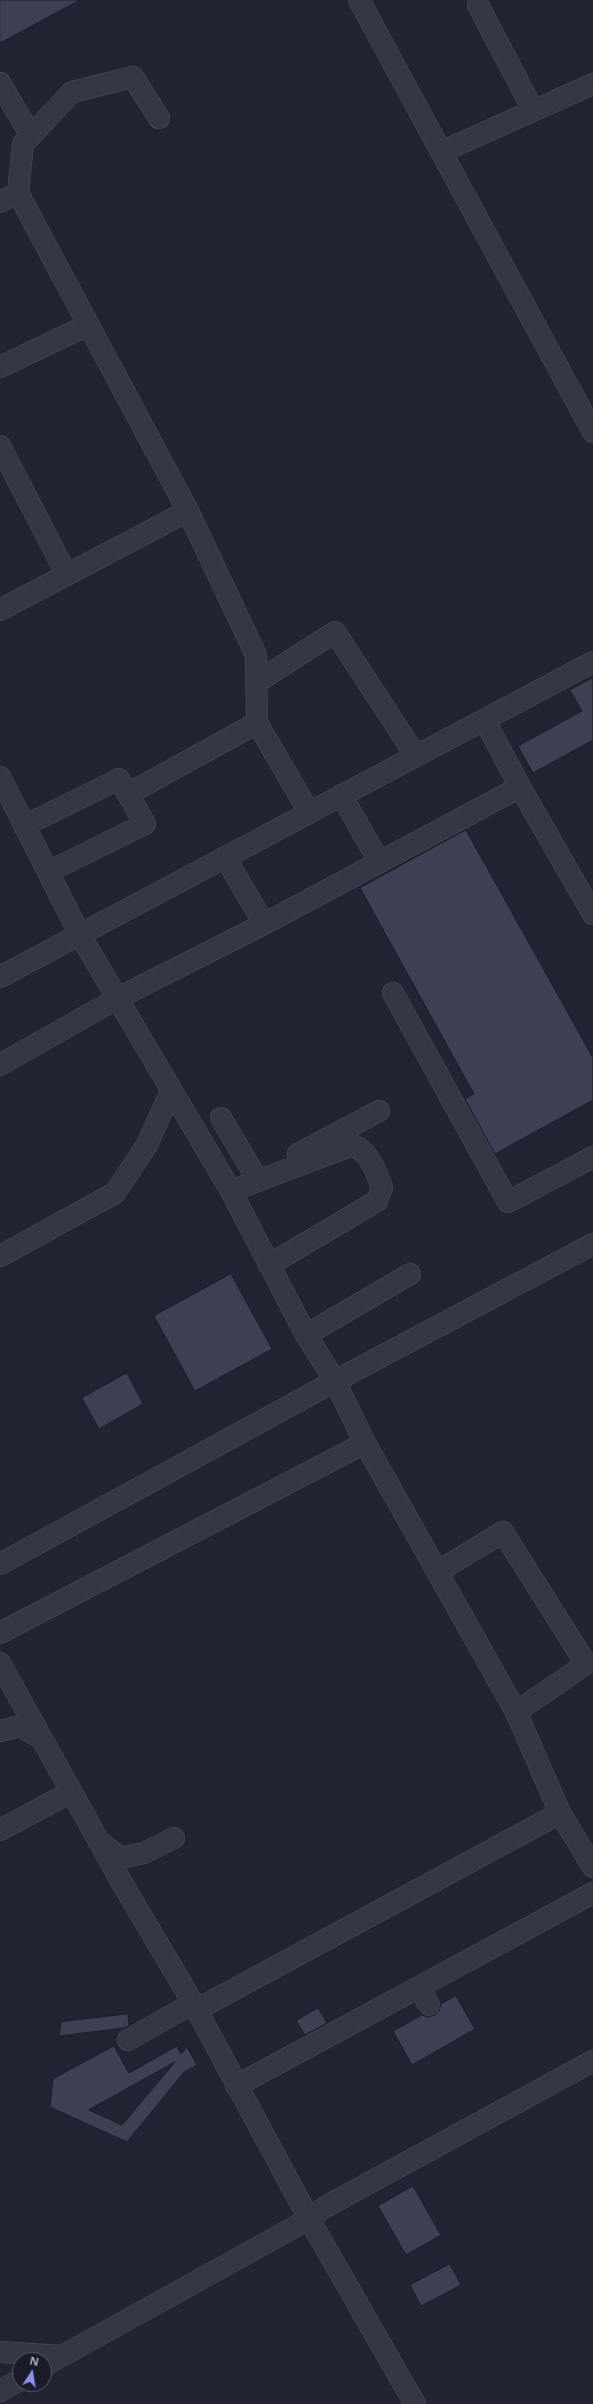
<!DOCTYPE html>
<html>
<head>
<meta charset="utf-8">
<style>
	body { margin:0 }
	#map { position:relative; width:593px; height:2404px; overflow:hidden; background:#222433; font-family:"Noto Sans",sans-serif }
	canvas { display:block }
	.north { position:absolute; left:12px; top:2352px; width:40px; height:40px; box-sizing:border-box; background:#1a1c29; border:1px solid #565866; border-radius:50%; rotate:12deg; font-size:11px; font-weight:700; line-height:16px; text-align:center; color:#afb1c1 }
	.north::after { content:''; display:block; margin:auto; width:14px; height:18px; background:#8c94e9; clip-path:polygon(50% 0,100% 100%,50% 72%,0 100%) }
</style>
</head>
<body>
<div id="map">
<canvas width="593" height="2404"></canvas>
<div class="north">N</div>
</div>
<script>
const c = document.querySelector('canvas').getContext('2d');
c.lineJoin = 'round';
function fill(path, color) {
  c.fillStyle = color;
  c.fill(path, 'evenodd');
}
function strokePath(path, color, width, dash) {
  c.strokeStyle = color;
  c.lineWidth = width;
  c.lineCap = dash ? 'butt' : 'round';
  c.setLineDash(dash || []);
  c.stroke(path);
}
const building = new Path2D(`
	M 0,0 L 80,0 L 0,43 Z
	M 593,678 L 593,740 L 533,773 L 518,746 L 582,711 L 570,690 Z
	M 466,830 L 593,1058 L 593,1100 L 495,1154 L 465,1099 L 474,1094 L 360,888 Z
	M 231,1274 L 272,1349 L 195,1391 L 154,1316 Z
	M 127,1373 L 143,1404 L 99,1429 L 82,1398 Z
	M 456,1996 L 475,2029 L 412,2065 L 393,2031 L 422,2015 L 428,2017 L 435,2015 L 439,2011 L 441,2004 Z
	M 318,2008 L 327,2023 L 305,2035 L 296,2021 Z
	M 128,2014 L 129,2026 L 124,2028 L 59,2036 L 61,2022 Z
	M 114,2046 L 129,2073 L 177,2046 L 181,2054 L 187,2047 L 197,2065 L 184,2072 L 127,2142 L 50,2107 L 53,2079 ZM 175,2062 L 122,2125 L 89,2110 Z
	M 413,2186 L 441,2235 L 406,2255 L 378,2206 Z
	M 450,2264 L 461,2285 L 421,2306 L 410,2285 Z`);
const minor = new Path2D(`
	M 359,0 L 593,432
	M 478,5 L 533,110
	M 0,83 L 31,136
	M 441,152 L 593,84
	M 18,193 L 188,511 L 256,655 L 257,723 L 128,794 L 119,779 L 24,826
	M 0,202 L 18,193 L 23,144 L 72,92 L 133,77 L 159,118
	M 0,367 L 88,325
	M 0,446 L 67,575
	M 0,610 L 188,511
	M 257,682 L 335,632 L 416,756
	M 485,721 L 520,787 L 593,914
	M 257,723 L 309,812
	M 0,777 L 80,935 L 231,1191 L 306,1335 L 335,1381 L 365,1443 L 516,1712 L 560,1813 L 593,1867
	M 341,795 L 379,861
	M 225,857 L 264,924
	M 48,872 L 145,824 L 128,794
	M 0,977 L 593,662
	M 393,993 L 508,1202 L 593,1157
	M 0,1065 L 118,998 L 264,924 L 520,787
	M 221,1118 L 256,1177
	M 298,1154 L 379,1111
	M 231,1191 L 353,1145 C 370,1153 376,1171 382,1187 L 377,1201 L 269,1265
	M 0,1256 L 115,1193 L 147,1145 L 171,1091
	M 306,1335 L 410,1274
	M 0,1564 L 335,1381 L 593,1244
	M 437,1572 L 503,1532 L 586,1664 L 516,1712
	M 0,1633 L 365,1443
	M 0,1663 L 122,1883 L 193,2003 L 309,2219 L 415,2404
	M 0,1731 L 20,1726 L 41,1738
	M 0,1830 L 71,1792
	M 101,1843 L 120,1858 L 144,1853 L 174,1838
	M 419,1987 L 429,2005
	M 196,2010 L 560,1813
	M 128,2040 L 193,2003
	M 236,2086 L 593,1893
	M 0,2352 L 62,2356
	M 44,2366 L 309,2219 L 325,2207 L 593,2061
	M 0,2391 L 20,2380`);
fill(building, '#3e4154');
strokePath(building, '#1c1e2b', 1);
strokePath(minor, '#4f515f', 22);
strokePath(minor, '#353744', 21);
</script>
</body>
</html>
